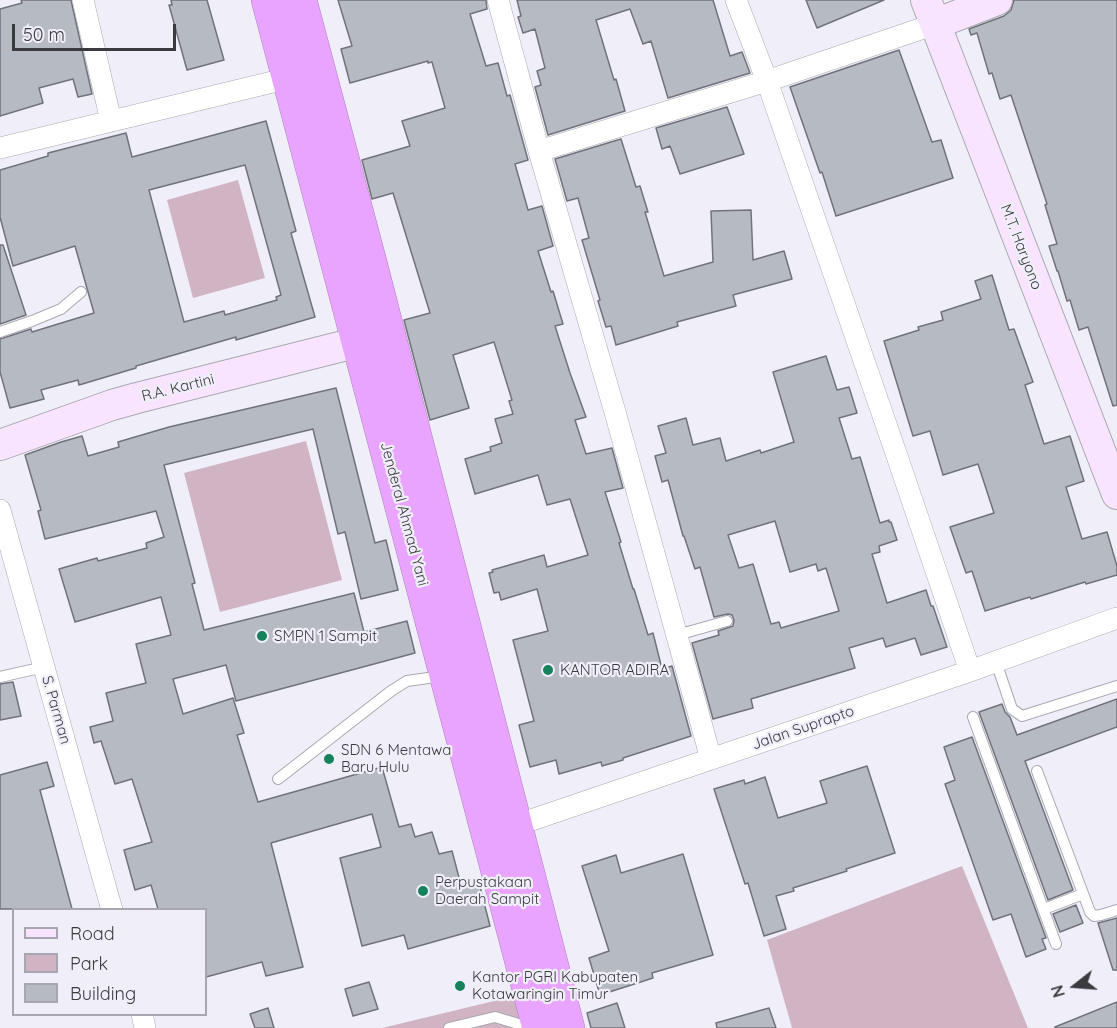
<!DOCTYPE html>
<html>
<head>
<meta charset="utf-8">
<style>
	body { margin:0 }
	#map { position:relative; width:1117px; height:1028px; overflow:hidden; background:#f0eff9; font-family:Quicksand,sans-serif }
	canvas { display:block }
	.legend { position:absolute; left:12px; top:908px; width:195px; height:108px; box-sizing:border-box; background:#f0eff9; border:2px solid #a8a7af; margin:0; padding:8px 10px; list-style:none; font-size:18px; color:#3b3b3f }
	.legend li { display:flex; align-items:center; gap:12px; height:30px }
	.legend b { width:30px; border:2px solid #a8a7af }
	.north { position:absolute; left:1045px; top:956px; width:60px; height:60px; -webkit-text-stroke:4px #f0eff9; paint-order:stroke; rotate:253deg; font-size:16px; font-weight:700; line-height:24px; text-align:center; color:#3b3b3f }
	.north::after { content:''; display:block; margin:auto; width:21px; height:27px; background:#3b3b3f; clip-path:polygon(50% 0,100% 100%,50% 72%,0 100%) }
	.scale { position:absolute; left:12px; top:24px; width:164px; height:27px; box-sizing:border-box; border:3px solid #3b3b3f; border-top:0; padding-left:8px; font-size:18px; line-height:21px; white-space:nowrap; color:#3b3b3f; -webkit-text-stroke:4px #f0eff9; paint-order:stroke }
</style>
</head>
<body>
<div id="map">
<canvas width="1117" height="1028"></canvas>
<ul class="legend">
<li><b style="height:8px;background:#f8e4ff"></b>Road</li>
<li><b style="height:16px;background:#d0b4c4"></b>Park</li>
<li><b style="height:16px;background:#b6bac3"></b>Building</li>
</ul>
<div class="north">N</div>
<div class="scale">50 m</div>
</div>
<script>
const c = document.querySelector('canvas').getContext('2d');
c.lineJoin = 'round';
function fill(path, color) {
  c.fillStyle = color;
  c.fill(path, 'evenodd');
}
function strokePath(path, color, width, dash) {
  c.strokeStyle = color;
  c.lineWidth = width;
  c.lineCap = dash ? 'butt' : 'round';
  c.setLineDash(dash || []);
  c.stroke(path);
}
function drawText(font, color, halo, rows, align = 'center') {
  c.font = font + ' Quicksand,sans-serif';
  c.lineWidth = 4.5;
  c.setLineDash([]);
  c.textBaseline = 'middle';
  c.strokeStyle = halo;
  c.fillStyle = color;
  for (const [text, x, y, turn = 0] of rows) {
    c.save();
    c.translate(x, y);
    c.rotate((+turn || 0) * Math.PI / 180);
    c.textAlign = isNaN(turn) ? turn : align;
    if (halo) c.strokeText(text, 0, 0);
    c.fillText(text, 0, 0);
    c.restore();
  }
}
const green = new Path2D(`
	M 238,180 L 265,278 L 193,298 L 167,200 Z
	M 306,441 L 342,580 L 220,612 L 184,473 Z
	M 962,866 L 1028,1028 L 792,1028 L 767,940 Z
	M 519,995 L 528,1028 L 382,1028 Z`);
const building = new Path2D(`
	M 21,0 L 71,0 L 92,94 L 78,97 L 73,79 L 39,88 L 43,103 L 0,116 L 0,9 L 22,3 Z
	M 171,0 L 207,0 L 224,60 L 187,70 L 169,5 L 172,5 Z
	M 338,0 L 486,0 L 487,9 L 470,14 L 486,66 L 498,63 L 507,96 L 510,95 L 528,160 L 515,164 L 528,210 L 542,206 L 553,246 L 538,251 L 551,292 L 553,291 L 563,324 L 555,326 L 570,373 L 586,417 L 575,420 L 586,454 L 612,448 L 623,488 L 605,492 L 621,542 L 619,543 L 633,589 L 634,589 L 648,635 L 653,633 L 662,669 L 672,666 L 691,736 L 623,758 L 623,760 L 602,766 L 601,762 L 559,774 L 556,760 L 530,767 L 519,725 L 534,721 L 513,640 L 548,631 L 537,589 L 501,600 L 499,592 L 494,593 L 489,573 L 493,572 L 492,570 L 544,555 L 547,567 L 588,555 L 570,499 L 547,505 L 538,475 L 475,494 L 465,459 L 491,451 L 490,447 L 502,443 L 495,419 L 513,414 L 509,401 L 512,400 L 494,342 L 453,355 L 469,408 L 430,420 L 404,320 L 430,313 L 393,193 L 372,199 L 362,160 L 410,146 L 402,121 L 445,108 L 432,62 L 428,63 L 428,61 L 350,83 L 341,49 L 352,46 Z
	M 517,0 L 713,0 L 730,56 L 742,52 L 750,73 L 668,98 L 651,41 L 643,44 L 630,9 L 596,20 L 614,80 L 616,79 L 625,111 L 548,135 L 535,87 L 541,85 L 537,71 L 545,68 L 535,29 L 523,33 L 518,17 L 521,16 Z
	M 806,0 L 884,0 L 817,28 Z
	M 1014,0 L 1117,0 L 1117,405 L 1113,406 L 1088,327 L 1079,330 L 1070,300 L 1067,301 L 1058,271 L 1057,271 L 1049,246 L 1057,244 L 1045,205 L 1047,204 L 1011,95 L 1000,99 L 992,73 L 989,74 L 977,33 L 971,35 L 969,29 L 1004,16 L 1011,10 Z
	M 899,50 L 932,142 L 941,140 L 953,178 L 836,216 L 822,172 L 820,173 L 790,87 Z
	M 727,107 L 744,154 L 680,174 L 670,146 L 662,149 L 656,128 Z
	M 266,121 L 296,231 L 291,233 L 315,317 L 236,340 L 236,337 L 136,366 L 136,368 L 79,385 L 78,380 L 41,390 L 44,399 L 10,408 L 0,372 L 0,339 L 31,329 L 32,332 L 94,313 L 75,246 L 13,266 L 0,217 L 0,170 L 48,156 L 48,153 L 126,133 L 132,157 ZM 245,165 L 281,295 L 276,297 L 277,300 L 225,315 L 224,311 L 184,322 L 149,190 Z
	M 621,139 L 636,187 L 640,186 L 648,212 L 645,212 L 664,276 L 713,262 L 711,211 L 751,210 L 753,260 L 784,251 L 792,279 L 733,295 L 736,306 L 677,322 L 678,326 L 616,345 L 611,326 L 606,327 L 598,301 L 600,300 L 582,240 L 589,238 L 578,198 L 567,201 L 555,159 Z
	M 0,245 L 3,245 L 26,315 L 0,324 Z
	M 992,275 L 1009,330 L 1014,329 L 1033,382 L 1025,385 L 1044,444 L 1070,436 L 1084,481 L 1066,487 L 1082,539 L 1107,532 L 1117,566 L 1117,575 L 1086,584 L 1085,582 L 1031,599 L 1030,597 L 985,611 L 972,571 L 966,573 L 950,527 L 994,513 L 978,464 L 943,475 L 930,431 L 913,436 L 884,341 L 919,330 L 918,327 L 943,320 L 941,312 L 981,299 L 975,281 Z
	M 826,356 L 837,390 L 849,387 L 857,413 L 839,418 L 852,459 L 860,457 L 880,523 L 889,520 L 889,522 L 891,522 L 897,540 L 879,546 L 880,552 L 872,554 L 887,603 L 926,590 L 931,606 L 933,606 L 947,647 L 921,655 L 915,638 L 886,647 L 883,638 L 849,648 L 855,668 L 751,699 L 753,708 L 713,719 L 692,643 L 719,635 L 718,631 L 733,626 L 734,620 L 732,615 L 728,614 L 714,617 L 700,567 L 695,569 L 684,536 L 683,536 L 668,480 L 662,482 L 655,456 L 666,453 L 658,426 L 686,418 L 693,445 L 720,438 L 726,461 L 760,450 L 761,453 L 794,442 L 773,372 ZM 775,521 L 790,572 L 816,564 L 818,571 L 826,568 L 839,611 L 781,628 L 779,622 L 771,624 L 753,564 L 739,568 L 728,535 Z
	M 336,388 L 375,543 L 386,540 L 398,590 L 361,599 L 345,532 L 338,534 L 313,429 L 164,465 L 195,583 L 192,584 L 204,630 L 354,593 L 364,632 L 407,621 L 415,653 L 236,701 L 226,665 L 173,679 L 183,714 L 233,698 L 244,733 L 237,735 L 258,802 L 382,767 L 399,827 L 411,824 L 415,837 L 432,832 L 439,854 L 452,851 L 461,885 L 478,879 L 490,926 L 408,949 L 404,935 L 362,946 L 340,858 L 381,847 L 372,814 L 271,843 L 303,967 L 266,976 L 262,962 L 206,977 L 206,909 L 158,909 L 151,885 L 135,890 L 124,850 L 152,842 L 132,779 L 115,784 L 101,741 L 94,743 L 90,727 L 113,721 L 106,693 L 146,683 L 136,644 L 171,635 L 161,597 L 75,622 L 59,569 L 97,558 L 98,561 L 147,548 L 146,543 L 164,537 L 156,511 L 45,539 L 38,511 L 41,510 L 25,455 L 61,442 L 82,436 L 88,456 L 119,447 L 118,442 L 169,427 Z
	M 13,682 L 21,716 L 0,720 L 0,684 Z
	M 1117,699 L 1117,727 L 1025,761 L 1073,890 L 1048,900 L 979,712 L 1002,704 L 1005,712 L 1010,717 L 1017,735 Z
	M 972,737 L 1046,938 L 1042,939 L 1046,949 L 1026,957 L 1011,914 L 993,920 L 945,784 L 955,780 L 944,747 Z
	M 47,762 L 54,786 L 40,790 L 72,909 L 0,909 L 0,775 Z
	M 867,766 L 895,853 L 846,869 L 847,871 L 793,888 L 794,891 L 776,896 L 786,929 L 764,936 L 748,883 L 745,884 L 714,789 L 744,780 L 745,784 L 765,777 L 778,818 L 827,803 L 820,781 Z
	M 683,854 L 713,955 L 652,973 L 653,978 L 600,995 L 589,958 L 609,951 L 582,866 L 616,855 L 621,873 Z
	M 1076,905 L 1083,923 L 1060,932 L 1053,914 Z
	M 1117,918 L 1117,970 L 1113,970 L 1098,923 Z
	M 369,982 L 378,1009 L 353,1016 L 345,989 Z
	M 1117,1002 L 1117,1028 L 1055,1028 L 1055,1027 Z
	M 617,1003 L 625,1028 L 591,1028 L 587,1013 Z
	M 268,1008 L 274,1028 L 255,1028 L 250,1014 Z
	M 769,1008 L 776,1028 L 717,1028 L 716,1023 Z`);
const lane = new Path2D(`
	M 0,332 L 32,321 L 61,309 L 81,292
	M 677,635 L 727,621
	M 996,662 L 1012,709 L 1022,716 L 1117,686
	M 0,677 L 44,667
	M 973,717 L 1056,944
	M 1037,771 L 1090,912 L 1094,916 L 1101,915 L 1117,910
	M 278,779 L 391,691 L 407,681 L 442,676
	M 1044,909 L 1083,894
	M 449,1028 L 495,1017 L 532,1028`);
const street = new Path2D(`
	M 83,0 L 111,121
	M 498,0 L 539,151 L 615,412 L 711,759
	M 736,0 L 767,81 L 897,456 L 970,671
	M 0,148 L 289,78
	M 539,151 L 767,81 L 935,24
	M 0,510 L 112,910
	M 505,829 L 970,671 L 1117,618
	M 142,1014 L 145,1028`);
const secondary = new Path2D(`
	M 926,0 L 1117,494
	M 935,24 L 997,0
	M 0,445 L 112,405 L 137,398 L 359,342`);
const highway = new Path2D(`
	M 268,0 L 539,1028
	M 300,0 L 370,262 L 568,1028`);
const markers = [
	[262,636,6,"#16815d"],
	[548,670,6,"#16815d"],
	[329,759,6,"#16815d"],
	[423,891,6,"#16815d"],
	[460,986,6,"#16815d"]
];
const streetNames = [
	["M.T. Haryono",1021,247,69],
	["R.A. Kartini",178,388,-14],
	["Jenderal Ahmad Yani",404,514,75],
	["S. Parman",56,710,74],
	["Jalan Suprapto",803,728,-19]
];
const poiNames = [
	["SMPN 1 Sampit",274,636],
	["KANTOR ADIRA",560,670],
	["SDN 6 Mentawa",341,750],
	["Baru Hulu",341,767],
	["Perpustakaan",435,882],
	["Daerah Sampit",435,899],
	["Kantor PGRI Kabupaten",472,977],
	["Kotawaringin Timur",472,994]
];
fill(green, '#d0b4c4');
fill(building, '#b6bac3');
strokePath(building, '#70737b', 1.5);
strokePath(lane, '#aaa8b2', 12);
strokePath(street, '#aaa8b2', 22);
strokePath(secondary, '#aaa8b2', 32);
strokePath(highway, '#ab7fbc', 34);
strokePath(lane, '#fff', 10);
strokePath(street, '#fff', 21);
strokePath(secondary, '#f8e4ff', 30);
strokePath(highway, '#e8a4ff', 33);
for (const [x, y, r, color] of markers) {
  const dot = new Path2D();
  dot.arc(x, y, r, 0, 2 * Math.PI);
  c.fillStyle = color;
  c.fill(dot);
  strokePath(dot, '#f0eff9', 2);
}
drawText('15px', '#3b3b3f', '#f0eff9', streetNames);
drawText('15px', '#3b3b3f', '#f0eff9', poiNames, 'left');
</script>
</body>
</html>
